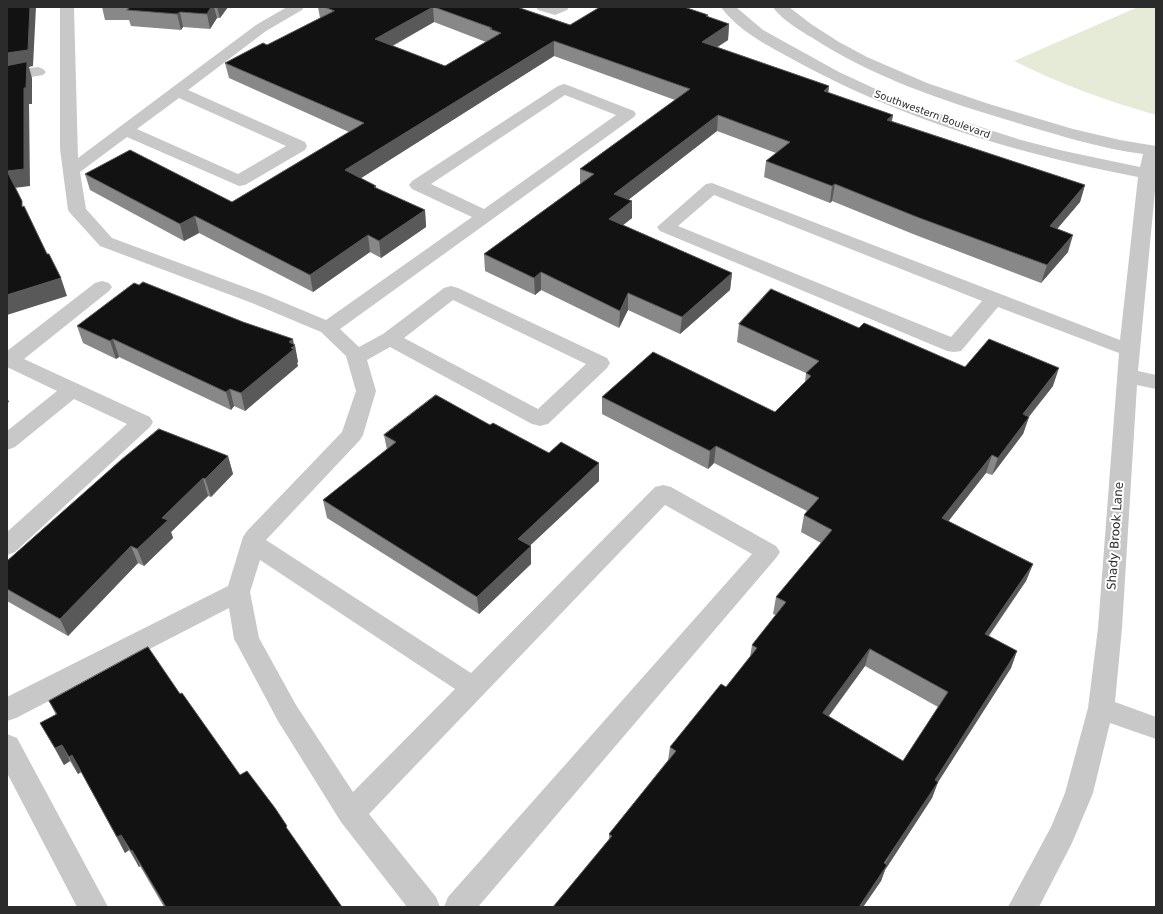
<!DOCTYPE html>
<html>
<head>
<meta charset="utf-8">
<style>
	body { margin:0 }
	#map { position:relative; width:1163px; height:914px; overflow:hidden; background:#fff; font-family:"DejaVu Sans",sans-serif }
	canvas { display:block }
	.frame { position:absolute; inset:0; border:8px solid #2b2b2b; pointer-events:none }
</style>
</head>
<body>
<div id="map">
<canvas width="1163" height="914"></canvas>
<div class="frame"></div>
</div>
<script>
const c = document.querySelector('canvas').getContext('2d');
c.lineJoin = 'round';
function fill(path, color) {
  c.fillStyle = color;
  c.fill(path, 'evenodd');
}
function strokePath(path, color, width, dash) {
  c.strokeStyle = color;
  c.lineWidth = width;
  c.lineCap = dash ? 'butt' : 'round';
  c.setLineDash(dash || []);
  c.stroke(path);
}
function drawText(font, color, halo, rows, align = 'center') {
  c.font = font + ' "DejaVu Sans",sans-serif';
  c.lineWidth = 4;
  c.setLineDash([]);
  c.textBaseline = 'middle';
  c.strokeStyle = halo;
  c.fillStyle = color;
  for (const [text, x, y, turn = 0] of rows) {
    c.save();
    c.translate(x, y);
    c.rotate((+turn || 0) * Math.PI / 180);
    c.textAlign = isNaN(turn) ? turn : align;
    if (halo) c.strokeText(text, 0, 0);
    c.fillText(text, 0, 0);
    c.restore();
  }
}
const green = new Path2D(`
	M 1138,7 L 1156,7 L 1156,115 C 1107,101 1060,84 1014,61 Z`);
const minor = new Path2D(`
	M 60,7 L 74,7 L 78,158 L 256,25 L 287,7 L 304,7 L 302,10 L 266,31 L 188,90 L 305,142 L 307,146 L 305,150 L 245,185 L 239,186 L 127,137 L 80,172 L 86,209 L 112,238 L 266,295 L 326,320 L 472,217 L 412,189 L 409,185 L 412,181 L 558,86 L 564,84 L 570,86 L 634,111 L 636,114 L 634,117 L 340,329 L 359,347 L 383,334 L 444,288 L 451,286 L 458,288 L 607,358 L 610,363 L 607,368 L 548,424 L 540,426 L 532,424 L 390,347 L 367,360 L 376,391 L 363,435 L 360,440 L 266,540 L 471,673 L 655,487 L 663,485 L 671,487 L 776,546 L 780,552 L 776,558 L 478,907 L 444,907 L 448,897 L 752,554 L 665,505 L 369,814 L 436,897 L 440,907 L 407,907 L 341,822 L 278,721 L 238,646 L 234,639 L 229,608 L 16,718 L 7,721 L 7,697 L 228,586 L 243,537 L 247,531 L 342,432 L 356,391 L 346,356 L 321,332 L 252,303 L 100,246 L 71,214 L 68,210 L 60,149 ZM 565,95 L 616,115 L 484,209 L 431,184 ZM 179,98 L 286,146 L 238,174 L 137,129 ZM 453,300 L 586,364 L 538,409 L 404,338 ZM 260,560 L 455,689 L 353,792 L 296,705 L 259,638 L 250,592 Z
	M 536,7 L 569,7 L 567,10 L 555,15 L 538,10 Z
	M 721,7 L 736,7 L 763,30 L 839,72 L 882,92 L 928,110 L 1021,140 L 1064,151 L 1140,167 L 1143,154 C 1098,148 1054,134 1011,121 C 941,100 872,77 811,37 C 799,30 780,18 773,7 L 789,7 L 811,24 L 839,42 L 867,57 L 927,83 L 989,104 L 1073,129 L 1120,140 L 1156,146 L 1156,180 L 1138,371 L 1156,375 L 1156,389 L 1137,385 L 1122,628 L 1115,702 L 1156,717 L 1156,739 L 1110,723 L 1093,793 L 1072,843 L 1039,907 L 1008,907 L 1051,827 L 1065,793 L 1088,708 L 1098,628 L 1119,353 L 998,307 L 961,351 L 954,352 L 947,351 L 660,231 L 657,227 L 706,184 L 712,183 L 1120,340 L 1138,177 C 1018,154 901,119 794,60 C 769,46 738,31 721,7 ZM 714,195 L 982,301 L 951,337 L 678,226 Z
	M 38,67 L 43,69 L 46,72 L 43,75 L 7,81 L 7,71 Z
	M 102,281 L 109,283 L 112,287 L 109,291 L 24,359 L 150,417 L 153,422 L 150,427 L 15,552 L 7,555 L 7,532 L 127,424 L 74,399 L 15,447 L 7,450 L 7,431 L 57,391 L 7,367 L 7,351 L 95,283 Z
	M 7,734 L 17,738 L 108,907 L 77,907 L 7,773 Z`);
const wall = new Path2D(`
	M 102,7 L 228,7 L 220,18 L 217,18 L 210,29 L 183,27 L 181,30 L 131,26 L 129,20 L 105,20 Z
	M 318,7 L 517,7 L 570,25 L 708,15 L 708,17 L 729,24 L 728,40 L 717,47 L 829,86 L 828,93 L 893,115 L 892,121 L 1085,185 L 1080,202 L 1057,229 L 1068,252 L 1041,283 L 913,234 L 832,201 L 830,203 L 764,177 L 766,161 L 776,153 L 717,131 L 628,200 L 632,218 L 623,225 L 732,273 L 730,290 L 680,334 L 628,310 L 619,328 L 541,290 L 535,295 L 485,271 L 484,254 L 580,184 L 580,169 L 675,100 L 554,56 L 361,178 L 376,186 L 376,188 L 425,210 L 426,227 L 381,258 L 370,252 L 313,292 L 199,233 L 184,241 L 90,190 L 85,174 L 232,202 L 349,132 L 229,78 L 225,63 L 267,45 L 320,18 ZM 434,22 L 486,42 L 445,66 L 393,46 Z
	M 139,285 L 294,344 L 298,362 L 297,363 L 298,366 L 245,411 L 234,406 L 231,410 L 119,357 L 116,359 L 83,343 L 77,326 Z
	M 739,324 L 859,328 L 965,367 L 1053,386 L 1029,417 L 1023,434 L 992,475 L 986,473 L 948,521 L 1033,564 L 1026,581 L 989,636 L 1017,651 L 1011,668 L 938,782 L 932,798 L 885,870 L 881,881 L 863,907 L 553,907 L 609,839 L 609,834 L 668,760 L 670,747 L 726,687 L 750,657 L 752,645 L 776,615 L 773,614 L 776,597 L 821,543 L 801,532 L 804,515 L 807,511 L 714,463 L 708,469 L 602,414 L 602,397 L 775,412 L 805,382 L 806,373 L 737,342 ZM 865,666 L 938,707 L 903,761 L 829,716 Z
	M 490,425 L 549,453 L 599,463 L 599,481 L 529,546 L 531,564 L 479,614 L 327,518 L 323,500 L 387,450 L 384,435 Z
	M 228,456 L 233,474 L 211,497 L 208,496 L 171,532 L 173,538 L 144,566 L 138,563 L 68,636 L 7,601 L 7,561 Z
	M 180,694 L 240,775 L 289,832 L 342,907 L 164,907 L 140,866 L 139,867 L 129,850 L 125,853 L 81,772 L 78,774 L 70,761 L 64,765 L 40,723 L 56,715 L 49,701 Z`);
const shadedWall = new Path2D(`
	M 30,7 L 36,7 L 33,66 L 29,67 L 32,78 L 32,104 L 29,104 L 30,186 L 14,188 L 7,171 L 7,53 Z
	M 211,7 L 214,7 L 217,18 L 210,29 L 207,14 Z
	M 217,7 L 228,7 L 220,18 Z
	M 433,7 L 434,22 L 377,54 L 375,39 Z
	M 180,12 L 183,27 L 181,30 L 177,14 Z
	M 729,24 L 728,40 L 701,58 L 702,42 Z
	M 554,41 L 554,56 L 347,187 L 345,170 Z
	M 829,86 L 827,102 L 824,91 Z
	M 718,115 L 717,131 L 614,211 L 614,194 Z
	M 893,115 L 889,132 L 887,120 Z
	M 835,184 L 832,201 L 830,203 L 832,186 Z
	M 1085,185 L 1080,202 L 1045,243 L 1050,226 Z
	M 632,201 L 632,218 L 609,236 L 609,219 Z
	M 425,210 L 426,227 L 381,258 L 379,241 Z
	M 195,216 L 199,233 L 184,241 L 180,224 Z
	M 368,235 L 370,252 L 313,292 L 310,275 Z
	M 1073,235 L 1068,252 L 1041,283 L 1047,265 Z
	M 541,272 L 541,290 L 535,295 L 534,278 Z
	M 732,273 L 730,290 L 680,334 L 682,317 Z
	M 61,278 L 67,296 L 7,315 L 7,295 Z
	M 628,293 L 628,310 L 619,328 L 620,311 Z
	M 113,339 L 119,357 L 116,359 L 110,341 Z
	M 293,339 L 294,345 L 295,345 L 298,362 L 297,363 L 298,366 L 245,411 L 241,393 L 289,342 Z
	M 1059,368 L 1053,386 L 1017,431 L 1023,414 Z
	M 230,389 L 234,406 L 231,410 L 226,392 Z
	M 7,397 L 9,402 L 7,403 Z
	M 1029,417 L 1023,434 L 992,475 L 998,458 Z
	M 716,446 L 714,463 L 708,469 L 710,451 Z
	M 992,455 L 986,473 L 937,536 L 942,518 Z
	M 228,456 L 233,474 L 211,497 L 205,479 Z
	M 599,463 L 599,481 L 519,556 L 518,539 Z
	M 203,478 L 208,496 L 171,532 L 173,538 L 144,566 L 137,549 L 162,518 Z
	M 131,546 L 138,563 L 68,636 L 60,619 Z
	M 531,546 L 531,564 L 479,614 L 477,597 Z
	M 1033,564 L 1026,581 L 978,651 L 985,634 Z
	M 870,649 L 865,666 L 819,729 L 823,713 Z
	M 1017,651 L 1011,668 L 933,790 L 938,782 L 932,798 L 885,870 L 881,881 L 863,907 L 859,907 L 935,780 Z
	M 62,745 L 70,761 L 64,765 L 55,748 Z
	M 72,755 L 81,772 L 78,774 L 69,757 Z
	M 121,835 L 129,850 L 125,853 L 117,837 Z
	M 132,850 L 140,866 L 139,867 L 131,851 Z`);
const building = new Path2D(`
	M 7,7 L 30,7 L 28,50 L 7,53 Z
	M 130,7 L 211,7 L 207,14 L 180,12 L 177,14 L 127,10 Z
	M 325,7 L 433,7 L 375,39 L 445,66 L 501,33 L 490,29 L 492,28 L 434,7 L 517,7 L 570,25 L 600,7 L 684,7 L 708,15 L 706,16 L 729,24 L 702,42 L 829,86 L 824,91 L 893,115 L 887,120 L 1085,185 L 1050,226 L 1073,235 L 1047,265 L 917,217 L 835,184 L 832,186 L 766,161 L 790,142 L 718,115 L 614,194 L 632,201 L 609,219 L 732,273 L 682,317 L 628,293 L 620,311 L 541,272 L 534,278 L 484,254 L 594,174 L 580,169 L 690,89 L 554,41 L 345,170 L 376,186 L 374,187 L 425,210 L 379,241 L 368,235 L 310,275 L 195,216 L 180,224 L 85,174 L 130,150 L 232,202 L 364,123 L 225,63 L 263,43 L 267,45 L 334,11 Z
	M 27,62 L 26,88 L 24,88 L 24,169 L 7,171 L 22,201 L 22,207 L 24,206 L 47,254 L 49,254 L 61,278 L 7,295 L 7,66 Z
	M 143,282 L 243,322 L 293,339 L 289,342 L 295,345 L 291,348 L 294,349 L 241,393 L 230,389 L 226,392 L 113,339 L 110,341 L 77,326 L 134,283 L 139,285 Z
	M 771,289 L 859,328 L 864,323 L 965,367 L 989,339 L 1059,368 L 1023,414 L 1029,417 L 998,458 L 992,455 L 942,518 L 1033,564 L 985,634 L 1017,651 L 935,780 L 938,782 L 884,863 L 887,865 L 859,907 L 553,907 L 612,836 L 609,834 L 676,751 L 670,747 L 721,684 L 726,687 L 757,648 L 752,645 L 786,602 L 776,597 L 832,530 L 804,515 L 819,498 L 716,446 L 710,451 L 602,397 L 653,352 L 775,412 L 811,376 L 806,373 L 819,361 L 739,324 ZM 870,649 L 948,692 L 903,761 L 823,713 Z
	M 436,395 L 490,425 L 493,423 L 549,453 L 561,442 L 599,463 L 518,539 L 531,546 L 477,597 L 323,500 L 396,442 L 384,435 Z
	M 159,429 L 228,456 L 205,479 L 203,478 L 162,518 L 168,520 L 137,549 L 131,546 L 60,619 L 7,589 L 7,570 L 8,569 L 7,569 L 7,561 L 121,460 Z
	M 148,647 L 180,694 L 182,693 L 240,775 L 247,771 L 275,808 L 287,826 L 286,827 L 342,907 L 166,907 L 132,850 L 131,851 L 121,835 L 117,837 L 72,755 L 69,757 L 62,745 L 55,748 L 40,723 L 57,714 L 49,701 Z`);
const farStreetnames = [
	["Southwestern Boulevard",932,115,20]
];
const streetNames = [
	["Shady Brook Lane",1116,536,-86]
];
fill(green, '#e6ebd7');
fill(minor, '#c8c8c8');
fill(wall, '#888');
fill(shadedWall, '#595959');
fill(building, '#121212');
strokePath(building, '#595959', 1);
drawText('10px', '#2b2b2b', '#fff', farStreetnames);
drawText('12px', '#2b2b2b', '#fff', streetNames);
</script>
</body>
</html>
